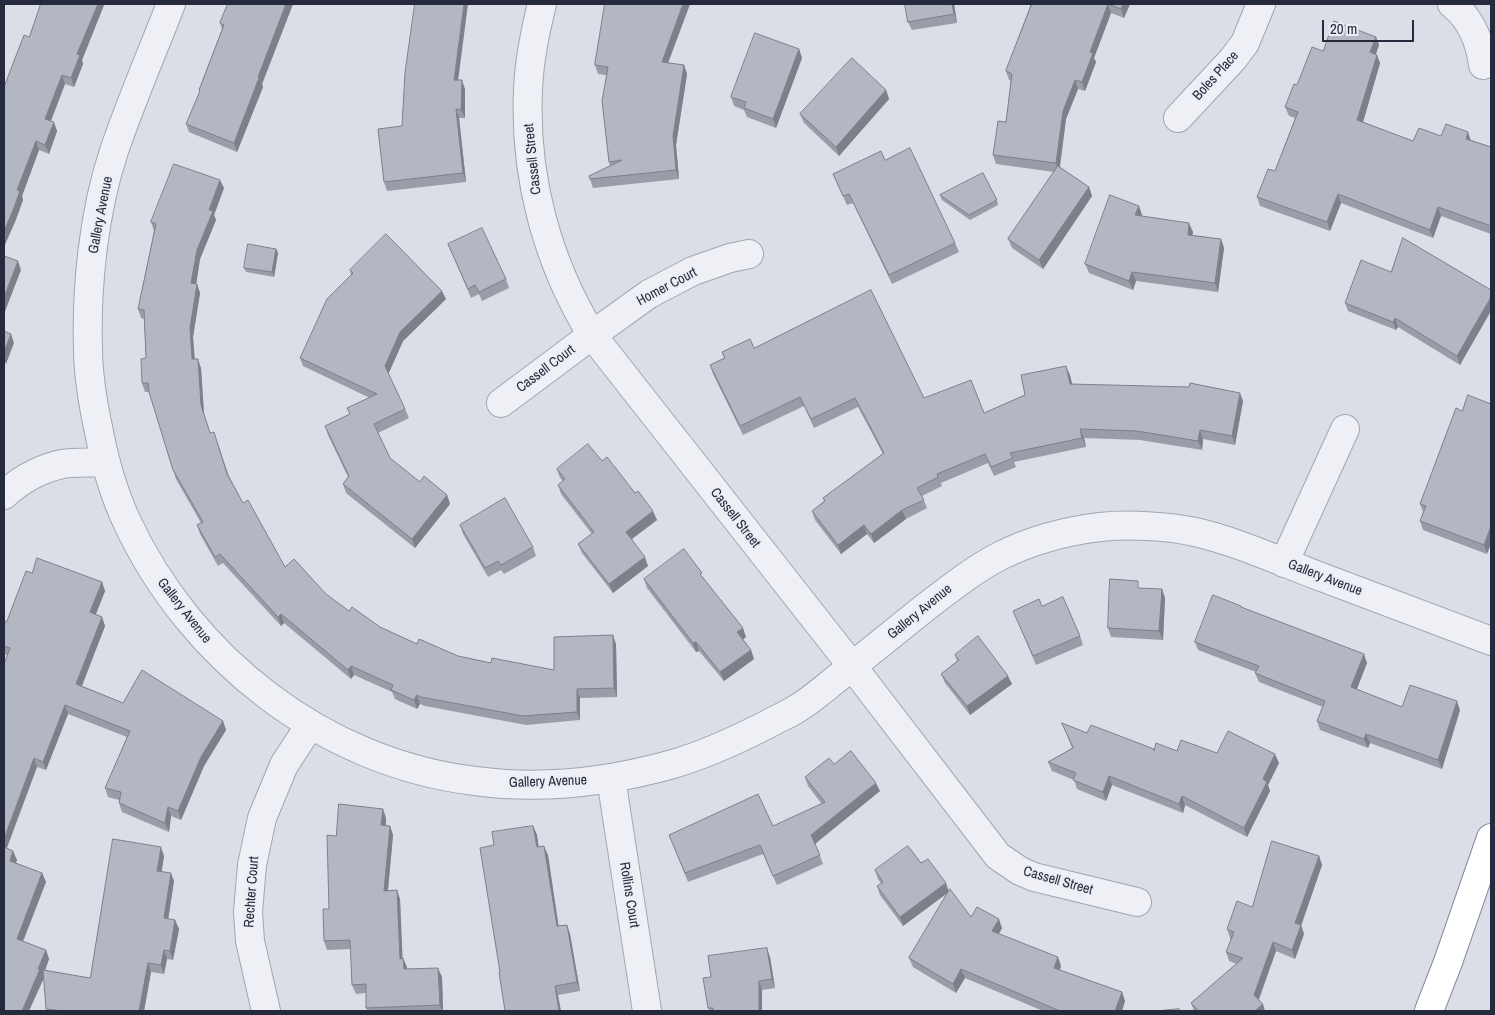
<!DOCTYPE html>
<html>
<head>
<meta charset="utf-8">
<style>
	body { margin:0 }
	#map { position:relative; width:1495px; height:1015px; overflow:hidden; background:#dbdee6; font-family:"Archivo Narrow",sans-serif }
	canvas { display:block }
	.frame { position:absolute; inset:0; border:5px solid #252b3d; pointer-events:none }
	.scale { position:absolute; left:1322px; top:20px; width:92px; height:22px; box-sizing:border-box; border:2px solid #252b3d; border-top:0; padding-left:6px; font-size:15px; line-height:18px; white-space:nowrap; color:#252b3d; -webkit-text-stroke:4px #eaedf4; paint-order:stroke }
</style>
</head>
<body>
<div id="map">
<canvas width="1495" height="1015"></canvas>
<div class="frame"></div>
<div class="scale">20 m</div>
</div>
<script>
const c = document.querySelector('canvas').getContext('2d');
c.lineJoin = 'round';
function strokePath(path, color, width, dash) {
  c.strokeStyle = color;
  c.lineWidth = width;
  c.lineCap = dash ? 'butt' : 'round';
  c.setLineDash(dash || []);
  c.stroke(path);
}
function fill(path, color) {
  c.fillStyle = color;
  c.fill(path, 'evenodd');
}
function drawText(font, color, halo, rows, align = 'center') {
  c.font = font + ' "Archivo Narrow",sans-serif';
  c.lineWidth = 4;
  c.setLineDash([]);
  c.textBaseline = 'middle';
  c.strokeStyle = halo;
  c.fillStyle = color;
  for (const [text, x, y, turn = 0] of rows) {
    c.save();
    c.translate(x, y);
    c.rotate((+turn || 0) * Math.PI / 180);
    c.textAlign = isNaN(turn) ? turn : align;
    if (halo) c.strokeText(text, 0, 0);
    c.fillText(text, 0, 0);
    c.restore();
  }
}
const street = new Path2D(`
	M 171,4 C 152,53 131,101 114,151 C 94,211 86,286 88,349 C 88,377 93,404 99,432 C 105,463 114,494 127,522 C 191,659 324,763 475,781 C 542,790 609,782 673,764 C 707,754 739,739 770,723 C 779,718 789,714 798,708 C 813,699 826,687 840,676 C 867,654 895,632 922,610 C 947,591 971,571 1000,556 C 1030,541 1066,531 1100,527 C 1128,524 1168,526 1195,532 C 1239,542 1281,562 1324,578 C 1379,599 1435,620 1491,641
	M 542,4 C 535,32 529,61 528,90 C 524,176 547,262 592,335 L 852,666 L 998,856 L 1020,871 L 1034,877 L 1137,902
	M 1452,4 C 1471,19 1480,42 1483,65
	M 1178,118 L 1233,59 L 1245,43 L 1261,4
	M 501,403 L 592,335 L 649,294 L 693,271 L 730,258 L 749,254
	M 4,495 C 20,480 40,469 62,464 C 76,462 91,463 105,462
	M 1284,563 L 1345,429
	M 611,778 L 647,1011
	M 266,1011 L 250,941 L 248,912 L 252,865 L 262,818 L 284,765 L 310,725`);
const highway = new Path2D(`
	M 1429,1011 L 1448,962 L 1491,838`);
const wall = new Path2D(`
	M 228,4 L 293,4 L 262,84 L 263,87 L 237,152 L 189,132 L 186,124 L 200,92 L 199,90 L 222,29 L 220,23 Z
	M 605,4 L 690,4 L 668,63 L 684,65 L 687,74 L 676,145 L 679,179 L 593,188 L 589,176 L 610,166 L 609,162 L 606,75 L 598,74 L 595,65 Z
	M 905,4 L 954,4 L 957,23 L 912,30 L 908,22 Z
	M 1031,4 L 1130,4 L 1124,18 L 1111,13 L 1094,58 L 1096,62 L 1085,91 L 1078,89 L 1066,119 L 1060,167 L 1089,187 L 1092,196 L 1043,269 L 1012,248 L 1008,239 L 1054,172 L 996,164 L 993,155 L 1006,122 L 1011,81 L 1009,80 L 1006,71 Z
	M 104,5 L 82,60 L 83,64 L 74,87 L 65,84 L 51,121 L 57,131 L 49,154 L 39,150 L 22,196 L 23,200 L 15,222 L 29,37 Z
	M 1376,37 L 1379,45 L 1376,54 L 1380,63 L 1363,122 L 1413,141 L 1441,136 L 1471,140 L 1491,147 L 1491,234 L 1441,216 L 1433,238 L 1341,203 L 1330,231 L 1260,206 L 1257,197 L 1275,171 L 1295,118 L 1289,116 L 1285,107 L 1323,51 Z
	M 799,49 L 802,58 L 776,128 L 747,117 L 744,110 L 734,106 L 731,97 Z
	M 458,80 L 465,89 L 465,118 L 459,118 L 466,182 L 387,191 L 384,182 L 402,126 Z
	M 886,90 L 889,99 L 839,156 L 804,123 L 800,114 Z
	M 885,160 L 955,243 L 959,252 L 892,284 L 853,203 L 847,205 L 833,174 Z
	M 224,188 L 214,215 L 216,220 L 200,259 L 196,284 L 197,284 L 200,293 L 193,337 L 195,359 L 201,368 L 204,414 L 210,433 L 217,441 L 229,476 L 243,503 L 285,567 L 349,611 L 380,627 L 417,644 L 458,656 L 491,663 L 554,670 L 616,644 L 617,697 L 580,698 L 580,720 L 526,725 L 425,706 L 420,704 L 417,709 L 395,699 L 392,692 L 354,675 L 351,679 L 284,623 L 281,626 L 223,563 L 218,566 L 200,534 L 197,525 L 201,523 L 176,479 L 149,392 L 145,392 L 142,383 L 146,358 L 144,319 L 141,318 L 138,309 L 154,231 L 151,222 Z
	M 940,195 L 997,200 L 998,205 L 970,220 L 942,200 Z
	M 1139,206 L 1142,215 L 1141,216 L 1193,232 L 1192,235 L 1221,239 L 1224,248 L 1218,292 L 1136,281 L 1133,290 L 1089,273 L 1085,264 Z
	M 448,244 L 506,279 L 509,288 L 482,301 L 479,294 L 471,298 Z
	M 276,249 L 278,253 L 274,277 L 246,272 L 244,268 Z
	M 350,270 L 446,299 L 403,341 L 388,374 L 405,409 L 409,418 L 378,433 L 390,458 L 420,482 L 447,495 L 450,504 L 415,548 L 346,493 L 343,484 L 348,477 L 328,435 L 325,426 L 350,414 L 370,398 L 303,366 L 300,358 L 351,275 Z
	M 1391,272 L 1491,290 L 1460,365 L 1398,327 L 1396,330 L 1348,311 L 1345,303 Z
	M 754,348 L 924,398 L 984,413 L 1070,375 L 1072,384 L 1243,401 L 1235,445 L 1203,439 L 1202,450 L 1140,440 L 1084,438 L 1086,447 L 1014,462 L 1016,467 L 994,476 L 988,463 L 941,483 L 942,486 L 922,496 L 927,508 L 906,519 L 874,543 L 867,534 L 841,554 L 815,520 L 812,511 L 824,501 L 823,498 L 883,454 L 858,407 L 814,428 L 804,406 L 743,435 L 713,374 L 710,365 L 724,358 L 722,352 Z
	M 1462,411 L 1487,554 L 1423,530 L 1420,521 L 1423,512 L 1420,504 Z
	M 602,461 L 657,520 L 632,539 L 648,566 L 613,593 L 582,553 L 578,544 L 592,534 L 561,494 L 558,485 L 563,481 L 560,478 L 557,469 Z
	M 460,525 L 533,547 L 536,556 L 504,574 L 501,570 L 488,577 L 463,534 Z
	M 32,573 L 102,582 L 105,591 L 96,614 L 102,617 L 105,626 L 82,686 L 123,703 L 223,721 L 226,730 L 204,766 L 181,820 L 171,816 L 169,832 L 122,812 L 119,803 L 119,800 L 108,797 L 105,788 L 127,737 L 68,714 L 46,770 L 37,767 L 7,848 L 17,860 L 16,863 L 42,873 L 46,882 L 23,942 L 46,950 L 49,959 L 45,970 L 90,978 L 164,856 L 162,871 L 174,881 L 168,919 L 175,920 L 179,929 L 173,960 L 167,959 L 164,974 L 151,972 L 144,1011 L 47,1011 L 46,1009 L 44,973 L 43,976 L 44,978 L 4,1011 L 7,655 L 4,654 L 4,625 L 7,621 Z
	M 644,579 L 705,580 L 746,637 L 743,639 L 751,650 L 754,659 L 724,681 L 699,651 L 696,652 L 647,588 Z
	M 1162,589 L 1165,598 L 1163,640 L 1111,637 L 1108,628 Z
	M 1042,606 L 1080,636 L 1083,645 L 1036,665 L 1013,611 Z
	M 1241,606 L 1242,608 L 1367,663 L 1357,689 L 1402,707 L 1460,710 L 1442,769 L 1370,743 L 1368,748 L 1320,730 L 1317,721 L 1323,707 L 1259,682 L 1255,673 L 1256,672 L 1198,650 L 1195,642 Z
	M 955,655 L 1012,684 L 970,715 L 945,683 L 941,674 L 957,661 Z
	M 1062,723 L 1087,733 L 1154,749 L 1217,753 L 1279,763 L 1268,785 L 1270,791 L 1247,837 L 1185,805 L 1183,813 L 1112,785 L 1106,801 L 1077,789 L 1074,780 L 1052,771 L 1048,762 L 1072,748 Z
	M 834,764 L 880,791 L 815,843 L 823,864 L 777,885 L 763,854 L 688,882 L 669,835 L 773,826 L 822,804 L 808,786 L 805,777 Z
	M 386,818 L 386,826 L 390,826 L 393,835 L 388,890 L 400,899 L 402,959 L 403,958 L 407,969 L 442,977 L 443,1011 L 368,1011 L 366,1008 L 366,993 L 356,994 L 352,985 L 351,949 L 327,950 L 324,941 L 329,909 L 336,836 Z
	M 533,826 L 537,835 L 538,847 L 548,855 L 558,926 L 567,925 L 570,934 L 580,991 L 558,995 L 500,972 L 494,845 Z
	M 1319,856 L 1322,865 L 1301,925 L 1304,934 L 1295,959 L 1276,951 L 1259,1000 L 1265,1011 L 1194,1011 L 1191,1003 L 1237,964 L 1229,961 L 1226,952 L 1231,939 L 1230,938 L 1227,929 L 1252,907 Z
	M 921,863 L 949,891 L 971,917 L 1002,928 L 999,934 L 1061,966 L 1060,970 L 1122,992 L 1125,1001 L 1122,1011 L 1043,1011 L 965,978 L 956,993 L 913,967 L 909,958 L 948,892 L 903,926 L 880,895 L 877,886 L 881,883 L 878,879 L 875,870 Z
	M 770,957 L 775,988 L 762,990 L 762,1011 L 709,1011 L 708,1008 L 711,977 Z`);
const shadedWall = new Path2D(`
	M 98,4 L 104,4 L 104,5 L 82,60 L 83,64 L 74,87 L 71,78 L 77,54 Z
	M 286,4 L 293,4 L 262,84 L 263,87 L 237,152 L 234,143 L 258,77 Z
	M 464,4 L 468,4 L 457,89 L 454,80 Z
	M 683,4 L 690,4 L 665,71 L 662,62 Z
	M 952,4 L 954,4 L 957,23 L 954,14 Z
	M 1108,4 L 1111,13 L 1094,58 L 1096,62 L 1085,91 L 1082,82 L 1090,52 Z
	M 1123,4 L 1130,4 L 1124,18 L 1121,9 Z
	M 1376,37 L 1379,45 L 1373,61 L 1370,52 Z
	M 799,49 L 802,58 L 776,128 L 773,119 Z
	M 1377,55 L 1380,63 L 1361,129 L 1357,120 Z
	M 684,65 L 687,74 L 676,145 L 679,179 L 676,170 L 673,136 Z
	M 62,75 L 65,84 L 48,128 L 45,119 Z
	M 462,80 L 465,89 L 465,118 L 461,110 Z
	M 1075,80 L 1078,89 L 1066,119 L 1059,172 L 1056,163 L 1063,111 Z
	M 886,90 L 889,99 L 839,156 L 836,147 Z
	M 456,109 L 459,118 L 466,182 L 463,173 Z
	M 54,122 L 57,131 L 49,154 L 45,145 Z
	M 1468,132 L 1471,141 L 1466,139 Z
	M 36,141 L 39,150 L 22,196 L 23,200 L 15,222 L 4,247 L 4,231 L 17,190 Z
	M 220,180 L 224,188 L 214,215 L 216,220 L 200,259 L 195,292 L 191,283 L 197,250 L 209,210 Z
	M 1089,187 L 1092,196 L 1043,269 L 1039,260 Z
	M 1338,194 L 1341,203 L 1330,231 L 1327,222 Z
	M 1139,206 L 1142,215 L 1138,224 L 1135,215 Z
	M 1438,207 L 1441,216 L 1433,238 L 1430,230 Z
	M 1189,223 L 1193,232 L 1191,244 L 1188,235 Z
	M 1221,239 L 1224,248 L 1218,292 L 1215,283 Z
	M 276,249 L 278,253 L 274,277 L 272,272 Z
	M 18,261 L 21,270 L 4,314 L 4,297 Z
	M 1132,272 L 1136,281 L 1133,290 L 1129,281 Z
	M 197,284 L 200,293 L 193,337 L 195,368 L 192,359 L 190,328 Z
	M 442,291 L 446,299 L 403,341 L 388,375 L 385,366 L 400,332 Z
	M 1491,297 L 1491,311 L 1460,365 L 1457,356 Z
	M 1395,318 L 1398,327 L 1396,330 L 1393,322 Z
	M 11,334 L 14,343 L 6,364 L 4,360 L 4,352 Z
	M 198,359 L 201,368 L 204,414 L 213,442 L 201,405 Z
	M 1066,366 L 1070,375 L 1074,393 L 1070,384 Z
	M 1240,393 L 1243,401 L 1235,445 L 1232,436 Z
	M 1080,429 L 1084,438 L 1086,447 L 1082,438 Z
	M 1200,430 L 1203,439 L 1202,450 L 1198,441 Z
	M 447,495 L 450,504 L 415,548 L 412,539 Z
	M 902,510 L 906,519 L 874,543 L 871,534 Z
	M 653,511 L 657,520 L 629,541 L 626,532 Z
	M 864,525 L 867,534 L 841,554 L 838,545 Z
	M 1491,526 L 1491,544 L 1487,554 L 1484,545 Z
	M 645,557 L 648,566 L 613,593 L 609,584 Z
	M 102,582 L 105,591 L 93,621 L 90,612 Z
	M 1162,589 L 1165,598 L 1163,640 L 1159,631 Z
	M 281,614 L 284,623 L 281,626 L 278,617 Z
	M 102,617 L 105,626 L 79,693 L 76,684 Z
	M 743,628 L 746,637 L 741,641 L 737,632 Z
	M 613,635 L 616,644 L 617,697 L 614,688 Z
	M 696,642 L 699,651 L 696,652 L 693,643 Z
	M 751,650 L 754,659 L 724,681 L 720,672 Z
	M 1364,654 L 1367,663 L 1354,696 L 1351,687 Z
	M 351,666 L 354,675 L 351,679 L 348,670 Z
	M 1008,676 L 1012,684 L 970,715 L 967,706 Z
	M 577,689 L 580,698 L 580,720 L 577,712 Z
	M 417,695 L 420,704 L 417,709 L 414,700 Z
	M 1457,701 L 1460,710 L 1442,769 L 1438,760 Z
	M 65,705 L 68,714 L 46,770 L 43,762 Z
	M 223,721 L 226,730 L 204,766 L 181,820 L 178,811 L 201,757 Z
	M 1366,734 L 1370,743 L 1368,748 L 1364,739 Z
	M 1275,754 L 1279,763 L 1268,785 L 1270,791 L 1247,837 L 1244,828 L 1263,779 Z
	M 34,758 L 37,767 L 4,855 L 4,839 Z
	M 1109,776 L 1112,785 L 1106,801 L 1103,792 Z
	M 876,783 L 880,791 L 815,844 L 811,835 Z
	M 1182,796 L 1185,805 L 1183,813 L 1179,804 Z
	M 168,807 L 171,816 L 169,832 L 165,823 Z
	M 383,809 L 386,818 L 385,834 L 381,825 Z
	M 390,826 L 393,835 L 387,900 L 384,891 Z
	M 533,826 L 537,835 L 540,856 L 537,847 Z
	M 544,846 L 548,855 L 560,935 L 557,926 Z
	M 161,847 L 164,856 L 160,879 L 157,871 Z
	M 13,851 L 17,860 L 13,870 L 10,861 Z
	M 1319,856 L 1322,865 L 1299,932 L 1295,923 Z
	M 42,873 L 46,882 L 20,948 L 17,939 Z
	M 171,873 L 174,881 L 167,927 L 164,918 Z
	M 946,883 L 949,892 L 903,926 L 900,917 Z
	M 397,890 L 400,899 L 403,968 L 400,959 Z
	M 999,919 L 1002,928 L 995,940 L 992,931 Z
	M 175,920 L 179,929 L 173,960 L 170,951 Z
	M 567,925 L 570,934 L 580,991 L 577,982 Z
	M 1301,925 L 1304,934 L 1295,959 L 1292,950 Z
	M 1273,942 L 1276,951 L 1257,1003 L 1254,995 Z
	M 767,948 L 770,957 L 775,988 L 772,979 Z
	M 46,950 L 49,959 L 43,976 L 44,978 L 29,1011 L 22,1011 Z
	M 164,950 L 167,959 L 164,974 L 161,965 Z
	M 1058,957 L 1061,966 L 1057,976 L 1054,968 Z
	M 403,958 L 407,967 L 407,978 L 404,969 Z
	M 148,963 L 151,972 L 144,1011 L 139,1011 Z
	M 438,968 L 442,977 L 443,1011 L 442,1011 L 440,1005 Z
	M 961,969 L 965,978 L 956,993 L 953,984 Z
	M 759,981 L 762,990 L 762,1011 L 759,1011 Z
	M 555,986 L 558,995 L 561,1011 L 559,1011 Z
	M 1122,992 L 1125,1001 L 1122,1011 L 1115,1011 Z
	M 1263,1004 L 1265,1011 L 1255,1011 Z`);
const building = new Path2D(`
	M 41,4 L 98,4 L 77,54 L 80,55 L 71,78 L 62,75 L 45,119 L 54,122 L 45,145 L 36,141 L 17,190 L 20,191 L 12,213 L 4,231 L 4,87 L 24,35 L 29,37 Z
	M 228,4 L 286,4 L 258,77 L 259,78 L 234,143 L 186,124 L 200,91 L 199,90 L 224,25 L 220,23 Z
	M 415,4 L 464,4 L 454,80 L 462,80 L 461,110 L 456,109 L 463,173 L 384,182 L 378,129 L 402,126 L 405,73 Z
	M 605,4 L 683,4 L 662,62 L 684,65 L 673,136 L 676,170 L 590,179 L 589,176 L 622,160 L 609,162 L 602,101 L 608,67 L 595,65 Z
	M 905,4 L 952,4 L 954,14 L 908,22 Z
	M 1032,4 L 1123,4 L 1121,9 L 1108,4 L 1090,52 L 1093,53 L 1082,82 L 1075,80 L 1063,111 L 1056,163 L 993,155 L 998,121 L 1006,122 L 1012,74 L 1006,71 Z
	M 1334,21 L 1376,37 L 1370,52 L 1377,55 L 1357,120 L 1413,141 L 1419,128 L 1441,136 L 1446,124 L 1468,132 L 1466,139 L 1491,147 L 1491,226 L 1438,207 L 1430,230 L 1338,194 L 1327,222 L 1257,197 L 1268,169 L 1275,171 L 1298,112 L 1285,107 L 1294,84 L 1297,85 L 1312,47 L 1323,51 Z
	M 755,33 L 799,49 L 773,119 L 744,108 L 746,102 L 731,97 Z
	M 852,58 L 886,90 L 836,147 L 800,114 Z
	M 910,148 L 955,243 L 889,275 L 849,194 L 843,196 L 833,174 L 881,151 L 885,160 Z
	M 174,164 L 220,180 L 209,210 L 213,211 L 197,250 L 191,283 L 197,284 L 190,328 L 192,359 L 198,359 L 201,405 L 210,433 L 214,432 L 227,474 L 243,503 L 248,500 L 285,567 L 294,559 L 326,594 L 349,611 L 352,607 L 380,627 L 417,644 L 419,639 L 458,656 L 491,663 L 492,658 L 554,670 L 554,637 L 613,635 L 614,688 L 577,689 L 577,712 L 523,716 L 421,697 L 417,695 L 414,700 L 391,690 L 393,685 L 351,666 L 348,670 L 281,614 L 278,617 L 220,554 L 215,557 L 197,525 L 203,522 L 173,470 L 149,392 L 148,383 L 142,383 L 141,359 L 146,358 L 144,310 L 138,309 L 156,224 L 151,222 Z
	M 1058,166 L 1089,187 L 1039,260 L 1008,239 Z
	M 983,173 L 997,200 L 969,215 L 940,195 Z
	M 1110,195 L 1139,206 L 1135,215 L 1189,223 L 1188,235 L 1221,239 L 1215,283 L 1132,272 L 1129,281 L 1085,264 Z
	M 482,228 L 506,279 L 479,292 L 475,285 L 468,289 L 448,244 Z
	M 386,234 L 442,291 L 400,332 L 385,366 L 405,409 L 374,424 L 390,458 L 420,482 L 424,476 L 447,495 L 412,539 L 343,484 L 349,476 L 325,426 L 350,414 L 347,408 L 377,394 L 300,358 L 327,299 L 353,273 L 350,270 Z
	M 1403,238 L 1491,290 L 1491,297 L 1457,356 L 1395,318 L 1393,322 L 1345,303 L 1361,260 L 1391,272 Z
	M 248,244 L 276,249 L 272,272 L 244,268 Z
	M 4,256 L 18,261 L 4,297 Z
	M 871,290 L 924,398 L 971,380 L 984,413 L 1025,395 L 1021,375 L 1066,366 L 1070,384 L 1189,387 L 1190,383 L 1240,393 L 1232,436 L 1200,430 L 1198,441 L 1137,431 L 1080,429 L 1082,438 L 1010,453 L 1013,458 L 991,467 L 985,454 L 937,474 L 938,477 L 917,488 L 924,500 L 902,510 L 871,534 L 864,525 L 838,545 L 812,511 L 825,501 L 823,498 L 884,453 L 855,398 L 811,419 L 800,397 L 740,426 L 710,365 L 725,358 L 722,352 L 750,339 L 754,348 Z
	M 4,331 L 11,334 L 4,352 Z
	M 1468,395 L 1491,404 L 1491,526 L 1484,545 L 1420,521 L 1426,506 L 1420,504 L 1456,408 L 1462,411 Z
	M 588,444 L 602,461 L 607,457 L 635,493 L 638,491 L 653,511 L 626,532 L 645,557 L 609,584 L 578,544 L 594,532 L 558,485 L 565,479 L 557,469 Z
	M 505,498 L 533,547 L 501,565 L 498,561 L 485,568 L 460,525 Z
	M 684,549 L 702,573 L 700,574 L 743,628 L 737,632 L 751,650 L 720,672 L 696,642 L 693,643 L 644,579 Z
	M 37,558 L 102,582 L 90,612 L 102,617 L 76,684 L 123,703 L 142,670 L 223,721 L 201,757 L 178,811 L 168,807 L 165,823 L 119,803 L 121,792 L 105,788 L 130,731 L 65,705 L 43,762 L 34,758 L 4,839 L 4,664 L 10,648 L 4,646 L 4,625 L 6,621 L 7,621 L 26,571 L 32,573 Z
	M 1110,579 L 1138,581 L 1138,588 L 1162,589 L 1159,631 L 1108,628 Z
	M 1213,595 L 1241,606 L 1241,607 L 1364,654 L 1351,687 L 1402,707 L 1410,685 L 1457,701 L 1438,760 L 1366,734 L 1364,739 L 1317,721 L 1325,701 L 1255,673 L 1259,666 L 1195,642 Z
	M 1063,597 L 1080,636 L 1033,656 L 1013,611 L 1039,599 L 1042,606 Z
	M 978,636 L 1008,676 L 967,706 L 941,674 L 959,660 L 955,655 Z
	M 1062,723 L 1087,733 L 1091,725 L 1154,749 L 1154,751 L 1156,743 L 1177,751 L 1181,740 L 1217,753 L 1228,731 L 1275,754 L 1263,779 L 1267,782 L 1244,828 L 1182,796 L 1179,804 L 1109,776 L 1103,792 L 1073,780 L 1076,773 L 1048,762 L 1073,748 Z
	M 851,751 L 876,783 L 811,835 L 820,855 L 773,876 L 760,845 L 685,873 L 669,835 L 758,794 L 773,826 L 825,802 L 805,777 L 829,758 L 834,764 Z
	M 339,804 L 383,809 L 381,825 L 390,826 L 384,891 L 397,890 L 400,959 L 403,958 L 404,969 L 438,968 L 440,1005 L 366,1008 L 366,984 L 352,985 L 350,940 L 324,941 L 323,909 L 329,909 L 327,835 L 336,836 Z
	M 533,826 L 537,847 L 544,846 L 557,926 L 567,925 L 577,982 L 555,986 L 559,1011 L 505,1011 L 499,972 L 500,972 L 480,848 L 494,845 L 492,832 Z
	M 113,839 L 161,847 L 157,871 L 171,873 L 164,918 L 175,920 L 170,951 L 164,950 L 161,965 L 148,963 L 139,1011 L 62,1011 L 46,1009 L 43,970 L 90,978 Z
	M 1272,841 L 1319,856 L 1295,923 L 1301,925 L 1292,950 L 1273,942 L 1254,995 L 1263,1004 L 1255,1011 L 1199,1011 L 1191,1003 L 1243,958 L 1226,952 L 1234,932 L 1227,929 L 1237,901 L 1252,907 Z
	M 908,846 L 921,863 L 928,859 L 946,883 L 900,917 L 877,886 L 883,882 L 875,870 Z
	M 4,847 L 13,851 L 10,861 L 42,873 L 17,939 L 46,950 L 38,969 L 40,969 L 22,1011 L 4,1011 Z
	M 950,889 L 971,917 L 977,907 L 999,919 L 992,931 L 1058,957 L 1054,968 L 1122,992 L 1115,1011 L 1060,1011 L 961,969 L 953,984 L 909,958 Z
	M 767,948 L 772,979 L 759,981 L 759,1011 L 713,1011 L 713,1008 L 708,1008 L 703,978 L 711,977 L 708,956 Z
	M 1179,1009 L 1180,1011 L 1157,1011 Z`);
const streetNames = [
	["Boles Place",1216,76,-48],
	["Cassell Street",533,159,-96],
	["Gallery Avenue",101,215,-79],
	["Homer Court",667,287,-28],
	["Cassell Court",546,369,-37],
	["Cassell Street",735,518,52],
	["Gallery Avenue",1325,578,21],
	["Gallery Avenue",184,611,52],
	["Gallery Avenue",920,612,-39],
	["Gallery Avenue",548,782,-2],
	["Cassell Street",1058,881,16],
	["Rechter Court",252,892,-86],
	["Rollins Court",629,895,81]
];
strokePath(street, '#a1a5b0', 30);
strokePath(highway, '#828a9d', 30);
strokePath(street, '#eef0f5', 28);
strokePath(highway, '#fff', 28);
fill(wall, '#999da8');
fill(shadedWall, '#7d8088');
fill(building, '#b2b7c3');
strokePath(building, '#7d8088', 1);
drawText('14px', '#252b3d', '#eaedf4', streetNames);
</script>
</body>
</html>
